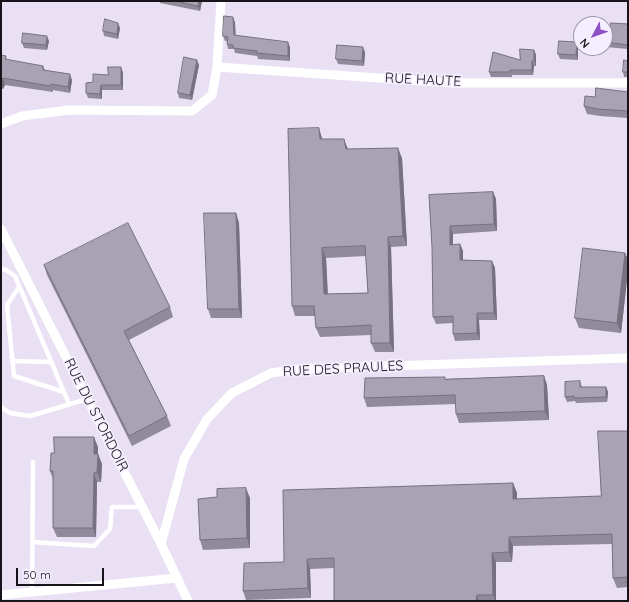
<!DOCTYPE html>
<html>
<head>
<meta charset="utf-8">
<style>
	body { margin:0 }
	#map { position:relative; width:629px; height:602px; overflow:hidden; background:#e9e0f4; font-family:Quicksand,sans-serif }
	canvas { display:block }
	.frame { position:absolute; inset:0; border:2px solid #16131a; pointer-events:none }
	.north { position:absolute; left:573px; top:16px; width:40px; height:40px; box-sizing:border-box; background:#f5eefe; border:1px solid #9c96a3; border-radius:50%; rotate:229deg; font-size:11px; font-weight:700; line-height:16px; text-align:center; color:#16131a }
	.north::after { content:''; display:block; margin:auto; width:14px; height:18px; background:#8e50c5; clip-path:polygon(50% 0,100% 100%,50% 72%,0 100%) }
	.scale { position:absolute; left:16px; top:568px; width:88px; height:18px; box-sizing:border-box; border:2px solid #16131a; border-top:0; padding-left:5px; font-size:12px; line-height:14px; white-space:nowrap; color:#16131a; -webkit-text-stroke:3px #f5eefe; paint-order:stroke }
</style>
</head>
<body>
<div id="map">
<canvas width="629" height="602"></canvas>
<div class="frame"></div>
<div class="north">N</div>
<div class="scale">50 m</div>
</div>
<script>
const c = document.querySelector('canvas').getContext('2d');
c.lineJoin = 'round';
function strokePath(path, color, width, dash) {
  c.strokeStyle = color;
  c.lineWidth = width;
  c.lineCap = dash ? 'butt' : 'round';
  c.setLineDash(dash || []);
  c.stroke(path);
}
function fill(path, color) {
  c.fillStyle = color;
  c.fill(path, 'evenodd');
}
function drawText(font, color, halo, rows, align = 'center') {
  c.font = font + ' Quicksand,sans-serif';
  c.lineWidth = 3.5;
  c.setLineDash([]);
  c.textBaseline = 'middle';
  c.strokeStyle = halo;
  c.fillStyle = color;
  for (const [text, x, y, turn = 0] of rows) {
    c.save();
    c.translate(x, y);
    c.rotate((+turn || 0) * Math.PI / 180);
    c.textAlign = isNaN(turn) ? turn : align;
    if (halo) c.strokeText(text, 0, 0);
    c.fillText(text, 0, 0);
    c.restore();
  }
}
const lane = new Path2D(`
	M 1,269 L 6,270 L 15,276 L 69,404
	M 19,287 L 7,305 L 14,376 L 64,392
	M 12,361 L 51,362
	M 1,407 L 10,413 L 30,416 L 87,399
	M 32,542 L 94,546 L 110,529 L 112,507 L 142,507
	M 32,592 L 33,462`);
const street = new Path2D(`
	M 217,67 L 452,83 L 628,83
	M 1,124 L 22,116 L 69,110 L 192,111 L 212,95 L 217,67 L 221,1
	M 1,229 L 161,544 L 188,601
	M 161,544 L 184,459 L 207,419 L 232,393 L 271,373 L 300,369 L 628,358
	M 1,595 L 177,578`);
const wall = new Path2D(`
	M 160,1 L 202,1 L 200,11 L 160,3 Z
	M 235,22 L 235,35 L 290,47 L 290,61 L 258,59 L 257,56 L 235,53 L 234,49 L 228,49 L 227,44 L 227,41 L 225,41 L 223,36 Z
	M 628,24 L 628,49 L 605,47 L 605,28 L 609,29 Z
	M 120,28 L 118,39 L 104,36 L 103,31 Z
	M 49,41 L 47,50 L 24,48 L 22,43 Z
	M 578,47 L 578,60 L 560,59 L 558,54 Z
	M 534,50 L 536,55 L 536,66 L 534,66 L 533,75 L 512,75 L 512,77 L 491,77 L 489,72 L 520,60 Z
	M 365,52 L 364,66 L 338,64 L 336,59 Z
	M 1,55 L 6,56 L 7,60 L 43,66 L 45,70 L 72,80 L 70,93 L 53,90 L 53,92 L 5,85 L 3,89 L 2,89 L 1,93 Z
	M 628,61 L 628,77 L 624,77 L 623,72 Z
	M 199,65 L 192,100 L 179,98 L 178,93 Z
	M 121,67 L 123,73 L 123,90 L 102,90 L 102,99 L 88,98 L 86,93 L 93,82 L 108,75 Z
	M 628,92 L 628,118 L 600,116 L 587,114 L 584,106 L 595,97 Z
	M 322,139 L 348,149 L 402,158 L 407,246 L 391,247 L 394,352 L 375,352 L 371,343 L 371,335 L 320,337 L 316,328 L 315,316 L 295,316 L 292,306 ZM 366,256 L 368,293 L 328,294 L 326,258 Z
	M 493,192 L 496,199 L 497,231 L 453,234 L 453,245 L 460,244 L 463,251 L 463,260 L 492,261 L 495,268 L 497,320 L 479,320 L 480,340 L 455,341 L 453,334 L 453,323 L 436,324 L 433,317 L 432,247 L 429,195 Z
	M 236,213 L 239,223 L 242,318 L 211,318 L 208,309 Z
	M 625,253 L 628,260 L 628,271 L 621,333 L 579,328 L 575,318 Z
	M 44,265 L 170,307 L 173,317 L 129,340 L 167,416 L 171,426 L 132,446 L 47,275 Z
	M 544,376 L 547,385 L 549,420 L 459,423 L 456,414 L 456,404 L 367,407 L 364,398 L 445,379 Z
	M 580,381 L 582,387 L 606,387 L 608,392 L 607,402 L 576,403 L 575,401 L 567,402 L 565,397 Z
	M 628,431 L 628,587 L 617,588 L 613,578 L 612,544 L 513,546 L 512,562 L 496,562 L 496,601 L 334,601 L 334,568 L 310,569 L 311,598 L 246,600 L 243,591 L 284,562 L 513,483 L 517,493 L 517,499 L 601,496 Z
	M 98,447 L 98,454 L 102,464 L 101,482 L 97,482 L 96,537 L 57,537 L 53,528 L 53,479 L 50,471 Z
	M 217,497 L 250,498 L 250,548 L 203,550 L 200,540 Z`);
const shadedWall = new Path2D(`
	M 199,1 L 202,1 L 200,11 L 198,6 Z
	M 233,17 L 235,22 L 236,40 L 234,35 Z
	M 118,23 L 120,28 L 118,39 L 117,34 Z
	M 47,36 L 49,41 L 47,50 L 46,45 Z
	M 288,42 L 290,47 L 290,61 L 288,56 Z
	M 577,42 L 578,47 L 578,60 L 576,55 Z
	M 363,47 L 365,52 L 364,66 L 362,61 Z
	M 534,50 L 536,55 L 536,66 L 534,60 Z
	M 197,60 L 199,65 L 192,100 L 190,95 Z
	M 532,61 L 534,66 L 533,75 L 532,70 Z
	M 121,67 L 123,73 L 123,90 L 121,85 Z
	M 70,74 L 72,80 L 70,93 L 68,87 Z
	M 3,78 L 5,85 L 3,89 L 1,83 Z
	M 101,85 L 102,90 L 102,99 L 100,94 Z
	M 319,128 L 322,138 L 323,149 L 320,139 Z
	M 344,139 L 348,149 L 349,159 L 346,149 Z
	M 398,148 L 402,158 L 407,246 L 403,236 Z
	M 493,192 L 496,199 L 497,231 L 494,224 Z
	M 236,213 L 239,223 L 242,318 L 239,309 Z
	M 450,226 L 453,234 L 453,253 L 450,245 Z
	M 388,237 L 391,247 L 394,352 L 390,343 Z
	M 460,244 L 463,251 L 463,268 L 460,260 Z
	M 322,248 L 326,258 L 328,304 L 324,294 Z
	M 625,253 L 628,260 L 628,271 L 621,333 L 617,323 Z
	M 492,261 L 495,268 L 497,320 L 494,313 Z
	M 477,313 L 479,320 L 480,340 L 477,333 Z
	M 544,376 L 547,385 L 549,420 L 545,411 Z
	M 606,387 L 608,392 L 607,402 L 606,397 Z
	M 94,437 L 98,447 L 97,463 L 94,454 Z
	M 98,454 L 102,464 L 101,482 L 97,472 Z
	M 94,473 L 97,482 L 96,537 L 93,528 Z
	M 513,483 L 517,493 L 517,509 L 513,499 Z
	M 246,488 L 250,498 L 250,548 L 247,538 Z
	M 509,537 L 513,546 L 512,562 L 509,552 Z
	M 492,553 L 496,562 L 496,601 L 495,601 L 493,595 Z
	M 307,559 L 310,569 L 311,598 L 308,588 Z
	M 477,595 L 479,601 L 476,601 Z`);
const building = new Path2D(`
	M 176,1 L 199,1 L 198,6 Z
	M 224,16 L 233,17 L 234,35 L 288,42 L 288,56 L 256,53 L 257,51 L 233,48 L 233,45 L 227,44 L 228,37 L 223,36 Z
	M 105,19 L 118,23 L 117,34 L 103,31 Z
	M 611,23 L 628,24 L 628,45 L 605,42 L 605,28 L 609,29 Z
	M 23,33 L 47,36 L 46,45 L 22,43 Z
	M 559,41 L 577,42 L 576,55 L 558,54 Z
	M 337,45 L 363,47 L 362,61 L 336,59 Z
	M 520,49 L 534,50 L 534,60 L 532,61 L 532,70 L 510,70 L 510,72 L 489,72 L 493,52 L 520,60 Z
	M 1,55 L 6,56 L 5,59 L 43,66 L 43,70 L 70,74 L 68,87 L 51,84 L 50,86 L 3,78 L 1,83 Z
	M 184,57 L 197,60 L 190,95 L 178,93 Z
	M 624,60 L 628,61 L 628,72 L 623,72 Z
	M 108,67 L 121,67 L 121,85 L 101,85 L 100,94 L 86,93 L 86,83 L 93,82 L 93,74 L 108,75 Z
	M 596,88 L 628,92 L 628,111 L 597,109 L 584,106 L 585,96 L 595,97 Z
	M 319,128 L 320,139 L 344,139 L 346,149 L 398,148 L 403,236 L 388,237 L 390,343 L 371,343 L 371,325 L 316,328 L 314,306 L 292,306 L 288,129 ZM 365,246 L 368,293 L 324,294 L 322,248 Z
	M 493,192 L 494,224 L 450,226 L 450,245 L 460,244 L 460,260 L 492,261 L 494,313 L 477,313 L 477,333 L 453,334 L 453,316 L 433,317 L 432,247 L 429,195 Z
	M 204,213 L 236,213 L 239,309 L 208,309 Z
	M 128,223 L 170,307 L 124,331 L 167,416 L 129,436 L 44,265 Z
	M 583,248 L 625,253 L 617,323 L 575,318 Z
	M 544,376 L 545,411 L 456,414 L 455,395 L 364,398 L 365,378 L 445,377 L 445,379 Z
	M 580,381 L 580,387 L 606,387 L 606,397 L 574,398 L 574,396 L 565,397 L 565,382 Z
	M 598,431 L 628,431 L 628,577 L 613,578 L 612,534 L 509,537 L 509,552 L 492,553 L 493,595 L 477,595 L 476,601 L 334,601 L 334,558 L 307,559 L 308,588 L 243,591 L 244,563 L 284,562 L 283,490 L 513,483 L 513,499 L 601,496 Z
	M 54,437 L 94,437 L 94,454 L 98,454 L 97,472 L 94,473 L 93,528 L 53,528 L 53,471 L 50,471 L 51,453 L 54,453 Z
	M 246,488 L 247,538 L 200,540 L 198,499 L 217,497 L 217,489 Z`);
const streetNames = [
	["RUE HAUTE",423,80,3],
	["RUE DES PRAULES",343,369,-3],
	["RUE DU STORDOIR",96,415,63]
];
strokePath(lane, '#fff', 4.5);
strokePath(street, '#fff', 9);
fill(wall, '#918a9b');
fill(shadedWall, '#76717e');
fill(building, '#a9a1b4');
strokePath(building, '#76717e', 1);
drawText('14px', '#16131a', '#f5eefe', streetNames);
</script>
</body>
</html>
